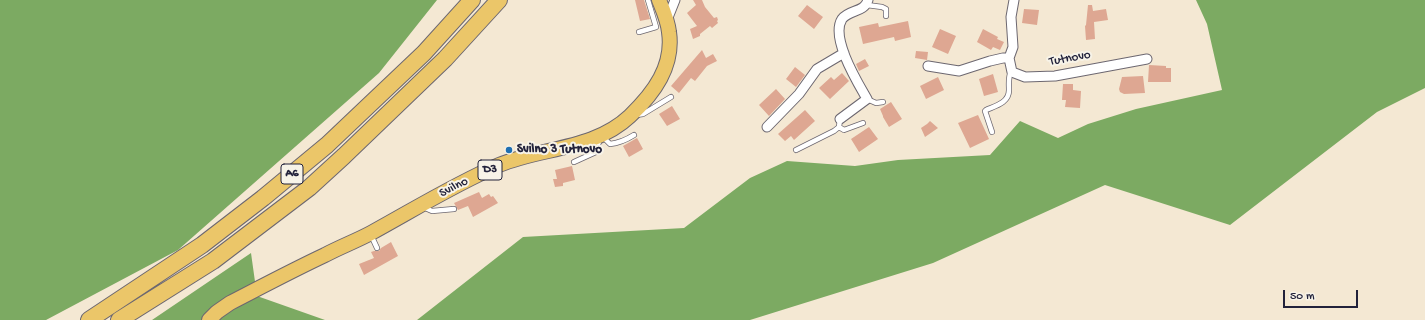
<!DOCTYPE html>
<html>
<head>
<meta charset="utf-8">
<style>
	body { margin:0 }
	#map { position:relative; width:1425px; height:320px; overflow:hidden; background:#f4e8d3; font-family:"Gochi Hand",sans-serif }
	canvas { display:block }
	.scale { position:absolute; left:1283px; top:290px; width:75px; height:18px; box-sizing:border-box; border:2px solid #22223b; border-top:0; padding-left:5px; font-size:12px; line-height:14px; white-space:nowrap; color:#22223b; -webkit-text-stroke:3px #f7f3e8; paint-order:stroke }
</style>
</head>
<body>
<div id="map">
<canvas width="1425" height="320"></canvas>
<div class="scale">50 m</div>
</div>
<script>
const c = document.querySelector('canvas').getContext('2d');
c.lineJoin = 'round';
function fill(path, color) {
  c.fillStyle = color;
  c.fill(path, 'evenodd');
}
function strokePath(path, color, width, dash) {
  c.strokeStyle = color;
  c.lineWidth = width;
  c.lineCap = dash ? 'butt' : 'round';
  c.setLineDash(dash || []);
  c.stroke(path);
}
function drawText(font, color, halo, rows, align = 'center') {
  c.font = font + ' "Gochi Hand",sans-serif';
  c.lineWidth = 4;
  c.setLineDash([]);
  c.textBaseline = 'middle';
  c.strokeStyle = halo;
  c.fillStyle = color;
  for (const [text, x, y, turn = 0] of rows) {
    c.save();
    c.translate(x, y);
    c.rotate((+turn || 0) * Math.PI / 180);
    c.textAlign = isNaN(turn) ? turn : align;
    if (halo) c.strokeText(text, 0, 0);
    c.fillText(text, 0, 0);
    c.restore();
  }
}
const forest = new Path2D(`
	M 0,0 L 437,0 L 379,73 L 178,250 L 46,320 L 0,320 Z
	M 1196,0 L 1425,0 L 1425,88 L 1377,112 L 1230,225 L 1105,185 L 933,263 L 750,320 L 417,320 L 523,237 L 684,228 L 750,178 L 787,161 L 855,166 L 898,160 L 990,155 L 1020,121 L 1058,138 L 1088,124 L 1136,109 L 1222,90 L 1207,24 Z
	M 251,253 L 257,296 L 325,320 L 152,320 Z`);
const building = new Path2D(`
	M 635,0 L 644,0 L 650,19 L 640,21 Z
	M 693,0 L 702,0 L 705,7 L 714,18 L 717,17 L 718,20 L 717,21 L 718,23 L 712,28 L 710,26 L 700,34 L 700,36 L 693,39 L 690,29 L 697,26 L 687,13 L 696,5 Z
	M 807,5 L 823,17 L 814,29 L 798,16 Z
	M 1088,5 L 1092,5 L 1093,11 L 1106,9 L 1108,20 L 1094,22 L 1095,39 L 1086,40 L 1085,26 L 1086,25 Z
	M 1024,9 L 1039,10 L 1037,25 L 1022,23 Z
	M 908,21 L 911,37 L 895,41 L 894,37 L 863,44 L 859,27 L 878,23 L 879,27 Z
	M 940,29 L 956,36 L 948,54 L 932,47 Z
	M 983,29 L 998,37 L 997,39 L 1004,42 L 1000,50 L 993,47 L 991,50 L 977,42 Z
	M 702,50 L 706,58 L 713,54 L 717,61 L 707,66 L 695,81 L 691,78 L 679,93 L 671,86 Z
	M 916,51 L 928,52 L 927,60 L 915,58 Z
	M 865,59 L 869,66 L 859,71 L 856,64 Z
	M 1149,65 L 1166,66 L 1166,68 L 1171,68 L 1171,82 L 1148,82 Z
	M 795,67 L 805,75 L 796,87 L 786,79 Z
	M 842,73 L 849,81 L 830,99 L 819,88 L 831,77 L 834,80 Z
	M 993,74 L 998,92 L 984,96 L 979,79 Z
	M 1143,76 L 1145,93 L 1124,94 L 1120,92 L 1119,89 L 1122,77 Z
	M 938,77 L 944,90 L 926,99 L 920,86 Z
	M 1063,84 L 1073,84 L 1073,90 L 1081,91 L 1080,108 L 1065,107 L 1066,100 L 1062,100 Z
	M 776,89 L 785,99 L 769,116 L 759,105 Z
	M 891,102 L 902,119 L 889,127 L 883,117 L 883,116 L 880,109 Z
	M 672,106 L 680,119 L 667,126 L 659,114 Z
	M 805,110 L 815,121 L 794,140 L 791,136 L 785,141 L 778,134 Z
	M 978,115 L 989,139 L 970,148 L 958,123 Z
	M 930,121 L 938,128 L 925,137 L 921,128 L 927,124 Z
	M 869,127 L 878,139 L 859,152 L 851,139 Z
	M 637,138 L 643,149 L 629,157 L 623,146 Z
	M 572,166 L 575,180 L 563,183 L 563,186 L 555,187 L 553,179 L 557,179 L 555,170 Z
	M 479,192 L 482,198 L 489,194 L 491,197 L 493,196 L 498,203 L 473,217 L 468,206 L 458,210 L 454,203 Z
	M 391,242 L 398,256 L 364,275 L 359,264 L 374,258 L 371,252 L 374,251 L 379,251 L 381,248 Z`);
const service = new Path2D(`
	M 867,5 L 882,7 L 886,9 L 886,16
	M 639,32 L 656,27 L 648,0
	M 867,99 L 876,103 L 883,102
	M 636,115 L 643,114 L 671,97
	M 839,127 L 844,130 L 863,123
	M 992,132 L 985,111 L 986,110 C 995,106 1009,103 1009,90 C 1009,83 1008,78 1011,71
	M 603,137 L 610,144 C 620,143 626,140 634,135
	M 796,150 L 834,131 L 839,127 L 840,119
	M 574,162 L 596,152 L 600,138
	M 423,207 L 432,211 L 454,209
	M 371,235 L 377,248`);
const minor = new Path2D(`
	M 1014,0 L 1011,17 L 1013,47 L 1009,58 L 1012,72 L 1025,77 L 1055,76 L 1147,59
	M 667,20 L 675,0
	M 928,66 L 959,71 L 990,61 L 1003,58 L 1009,58
	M 840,119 L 867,99 C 858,83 830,38 842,19 C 850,9 864,13 868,0
	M 767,127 L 799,94 L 817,69 L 844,53`);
const primary = new Path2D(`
	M 209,320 L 217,312 L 230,303 C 261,287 293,270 325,255 C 340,247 356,241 371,233 C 413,210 455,184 499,165 C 543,147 594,150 630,116 C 654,93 674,66 669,32 C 668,21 663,10 659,0`);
const motorway = new Path2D(`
	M 89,320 L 202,245 L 263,198 L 327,145 L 424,53 L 472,0
	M 119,320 L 213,261 L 309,188 L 344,156 L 445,59 L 499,0`);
const markers = [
	[509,150,4,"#1f6fb2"]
];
const shields = [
	[490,170,24],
	[292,174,22]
];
const shieldNames = [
	["D3",490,170],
	["A6",292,174]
];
const streetNames = [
	["Tutnovo",1070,59,-10],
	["Svilno",454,188,-27]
];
const poiNames = [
	["Svilno 3 Tutnovo",517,150]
];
fill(forest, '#7caa62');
fill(building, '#dea792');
strokePath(service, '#6c6770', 6);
strokePath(minor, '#6c6770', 11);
strokePath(primary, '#6c6770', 16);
strokePath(motorway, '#6c6770', 18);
strokePath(service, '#fff', 4.5);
strokePath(minor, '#fff', 9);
strokePath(primary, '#ebc669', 14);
strokePath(motorway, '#ebc669', 16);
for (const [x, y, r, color] of markers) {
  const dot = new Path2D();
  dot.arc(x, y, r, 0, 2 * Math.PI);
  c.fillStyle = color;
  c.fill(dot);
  strokePath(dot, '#f7f3e8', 1.5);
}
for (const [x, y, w] of shields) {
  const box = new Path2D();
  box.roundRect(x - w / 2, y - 10, w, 20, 3);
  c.fillStyle = '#f7f3e8';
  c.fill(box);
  strokePath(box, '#22223b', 1);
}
drawText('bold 12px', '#22223b', null, shieldNames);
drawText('13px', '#22223b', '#f7f3e8', streetNames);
drawText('bold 13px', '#22223b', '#f7f3e8', poiNames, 'left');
</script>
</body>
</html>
